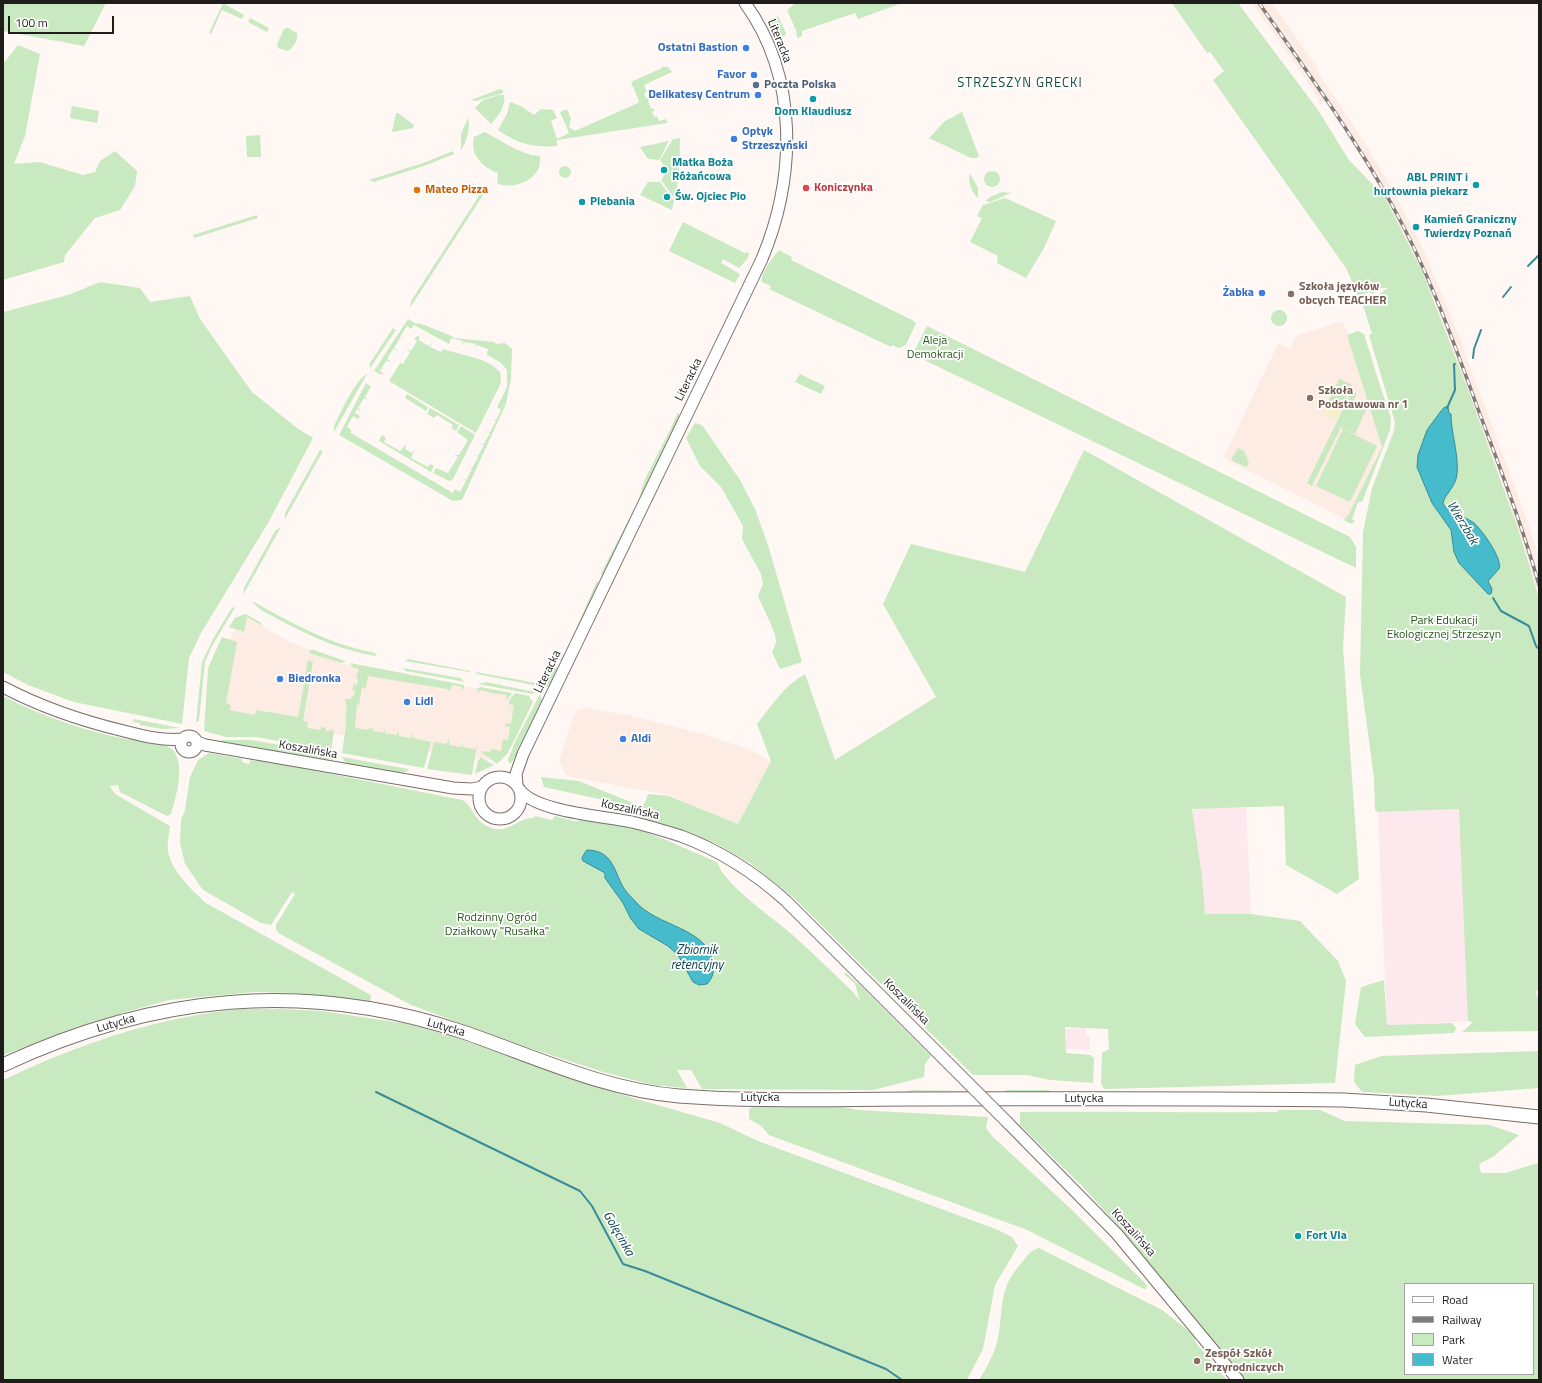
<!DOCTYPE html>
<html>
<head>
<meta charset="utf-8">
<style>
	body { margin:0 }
	#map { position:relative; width:1542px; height:1383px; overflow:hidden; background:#fef7f3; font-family:"Titillium Web",sans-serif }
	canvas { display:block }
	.frame { position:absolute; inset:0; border:4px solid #1f1c1b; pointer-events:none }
	.legend { position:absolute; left:1404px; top:1283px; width:130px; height:92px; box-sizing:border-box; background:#fff; border:1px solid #a5a4a4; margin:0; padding:5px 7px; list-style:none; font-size:12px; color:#1f1c1b }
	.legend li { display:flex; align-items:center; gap:8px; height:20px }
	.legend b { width:20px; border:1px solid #a5a4a4 }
	.scale { position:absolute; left:8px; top:16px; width:106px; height:18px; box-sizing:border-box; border:2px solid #1f1c1b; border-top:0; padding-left:5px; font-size:12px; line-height:14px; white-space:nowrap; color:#1f1c1b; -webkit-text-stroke:3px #fff; paint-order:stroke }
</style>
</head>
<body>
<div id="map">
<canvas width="1542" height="1383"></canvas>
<div class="frame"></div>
<ul class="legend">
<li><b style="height:5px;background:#fff"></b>Road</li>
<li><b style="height:5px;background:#817c7a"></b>Railway</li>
<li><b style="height:11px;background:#c9e9c1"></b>Park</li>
<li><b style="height:11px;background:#46bbcc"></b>Water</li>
</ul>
<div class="scale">100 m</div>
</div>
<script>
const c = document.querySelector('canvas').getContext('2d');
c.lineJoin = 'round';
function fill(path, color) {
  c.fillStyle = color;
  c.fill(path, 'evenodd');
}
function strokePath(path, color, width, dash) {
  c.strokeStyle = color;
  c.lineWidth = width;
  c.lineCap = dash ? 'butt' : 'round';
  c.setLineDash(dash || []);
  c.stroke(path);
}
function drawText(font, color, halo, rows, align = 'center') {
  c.font = font + ' "Titillium Web",sans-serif';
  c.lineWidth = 3.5;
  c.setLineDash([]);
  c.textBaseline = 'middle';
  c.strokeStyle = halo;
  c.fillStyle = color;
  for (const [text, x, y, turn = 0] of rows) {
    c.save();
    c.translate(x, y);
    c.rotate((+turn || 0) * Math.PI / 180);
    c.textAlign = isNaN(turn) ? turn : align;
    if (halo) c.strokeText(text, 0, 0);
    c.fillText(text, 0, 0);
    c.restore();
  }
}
const built = new Path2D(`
	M 1252,3 L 1272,3 L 1319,70 L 1317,71 L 1367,146 L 1392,189 L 1421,244 L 1465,350 L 1464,351 L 1530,528 L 1539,559 L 1539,596 L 1502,482 L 1437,308 L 1410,247 L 1384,195 L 1341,125 L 1325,101 L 1320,104 L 1318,102 L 1320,101 L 1305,78 Z
	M 1343,321 L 1382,447 L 1347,520 L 1223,458 L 1278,344 L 1290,349 L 1296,336 Z
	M 243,615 L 290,642 L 349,665 L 523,697 L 526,702 L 502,754 L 487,761 L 223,714 L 226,646 Z
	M 584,708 L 632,716 L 706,735 L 749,749 L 771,761 L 738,824 L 669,795 L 567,776 L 559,761 L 572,721 L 576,711 Z`);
const industrial = new Path2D(`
	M 1536,806 L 1539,819 L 1539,1018 L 1387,1025 L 1378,812 Z
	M 1192,808 L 1246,808 L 1251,914 L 1205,915 L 1202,876 Z
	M 1086,1028 L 1086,1035 L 1090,1036 L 1090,1049 L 1066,1049 L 1066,1029 Z`);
const green = new Path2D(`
	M 3,3 L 106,3 L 84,46 L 3,31 Z
	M 223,3 L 244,15 L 242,19 L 222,10 L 211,34 L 209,33 Z
	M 796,3 L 902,3 L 858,19 L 855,13 L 802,31 L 802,36 L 797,38 L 796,30 L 787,10 Z
	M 1172,3 L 1238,3 L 1318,110 L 1349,160 L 1384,196 L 1422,271 L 1467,387 L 1517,526 L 1539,598 L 1539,991 L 1536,990 L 1536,996 L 1539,997 L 1539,1031 L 1462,1032 L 1473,1022 L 1468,1021 L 1459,809 L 1378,812 L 1375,810 L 1374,778 L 1360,674 L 1363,532 L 1372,488 L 1394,431 L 1395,422 L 1369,335 L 1372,334 L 1363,305 L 1388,288 L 1378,288 L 1373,294 L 1369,292 L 1358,296 L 1346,268 L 1213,80 L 1224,71 L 1210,52 L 1207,53 Z
	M 778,16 L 786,33 L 786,35 L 777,37 L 770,19 Z
	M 250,18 L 269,28 L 267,32 L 248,22 Z
	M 288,28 L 297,33 C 298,40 294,47 288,51 L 278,48 L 277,44 L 284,29 Z
	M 18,45 L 40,54 L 25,136 L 14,164 L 40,162 L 83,175 L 95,172 L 100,161 L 115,151 L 137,171 L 135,186 L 120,210 L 95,218 L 65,255 L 64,262 L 3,280 L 3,64 Z
	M 662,67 L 668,67 L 672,72 L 644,85 L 647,92 L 644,93 L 646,98 L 649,97 L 650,100 L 648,101 L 651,109 L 653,108 L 655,110 L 652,112 L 654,117 L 657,116 L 659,121 L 666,119 L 667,123 L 557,140 L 557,146 C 535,148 517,144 498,130 L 507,114 L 510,102 L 521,106 L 534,115 L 541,109 L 553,110 L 557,118 L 551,121 L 557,139 L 569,133 L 560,112 L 567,109 L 571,119 L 569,127 L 575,131 L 638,103 L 639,101 L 631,82 L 662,68 Z
	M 500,89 L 503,90 L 503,93 L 476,101 L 471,100 Z
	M 499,95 L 504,95 C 506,107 498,116 491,124 L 475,108 L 483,100 Z
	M 72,106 L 99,111 L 97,123 L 70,118 Z
	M 962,112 L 979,156 L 976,158 L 971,158 L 929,138 L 945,121 Z
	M 396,113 L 398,113 L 414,125 L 413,128 L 392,132 Z
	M 468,118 C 471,126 466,144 461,150 L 461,134 Z
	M 485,132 L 515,149 L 531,155 L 540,156 C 540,162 540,169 535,174 C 526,184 508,189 497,183 L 498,173 C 483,168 469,154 474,137 Z
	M 260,135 L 261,157 L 247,157 L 246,136 Z
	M 680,138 L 679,174 L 675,199 L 661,180 C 667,173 666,167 660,160 L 673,139 Z
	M 669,141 L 659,160 L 648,159 L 640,147 Z
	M 453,151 L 454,154 L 424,166 L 374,182 L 369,180 L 423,163 Z
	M559 172a6 6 0 1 1 12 0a6 6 0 1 1-12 0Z
	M984 179a8 8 0 1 1 16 0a8 8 0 1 1-16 0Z
	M 970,173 L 978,188 L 978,198 C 972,193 967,180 970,173 Z
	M 648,182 L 660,182 L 674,201 L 672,210 L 640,195 Z
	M 484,188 L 487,189 L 410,308 L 411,301 Z
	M 1002,192 L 1011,193 L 990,202 L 985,201 L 992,196 Z
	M 1005,198 L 1056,221 L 1044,248 L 1026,278 L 997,263 L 998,256 L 970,242 L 982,218 L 977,216 L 983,205 Z
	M 257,215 L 258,218 L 194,238 L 193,235 Z
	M 683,222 L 745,253 L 749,252 L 748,258 L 739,268 L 723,259 L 721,263 L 740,274 L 735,283 L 669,251 Z
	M 779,250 L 792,257 L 791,260 L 912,320 L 916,323 L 906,345 L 899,348 L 892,345 L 891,347 L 769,289 L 771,286 L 762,282 C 759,275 774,256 779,250 Z
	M 100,282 L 140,288 L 150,302 L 190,296 L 200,319 L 252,392 L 297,428 L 313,438 L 268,523 L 201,633 L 189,658 L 182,724 L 74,702 L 28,685 L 3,672 L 3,312 L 68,295 Z
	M1271 318a8 8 0 1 1 16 0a8 8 0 1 1-16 0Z
	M 408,319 L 417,324 L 419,323 L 452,336 L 454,338 L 494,342 L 496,344 L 505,343 L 512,349 L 511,378 L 506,404 L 462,500 L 453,501 L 339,435 L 366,383 L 371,386 L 365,397 L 369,400 L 364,398 L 358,408 L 362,412 L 357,409 L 355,413 L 360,416 L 358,419 L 353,416 L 347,427 L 351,430 L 351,433 L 453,493 L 455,489 L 460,492 L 466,481 L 461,477 L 466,480 L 472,469 L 467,466 L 472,468 L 478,457 L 473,454 L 478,456 L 484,445 L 479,443 L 484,444 L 490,433 L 485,431 L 490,432 L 496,421 L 491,419 L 496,420 L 501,410 L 497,407 L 507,387 L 507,370 L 500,362 L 487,355 L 488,349 L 477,345 L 474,350 L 476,344 L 464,342 L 461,347 L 463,341 L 451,338 L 449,344 L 414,325 L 411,329 L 407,326 L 400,337 L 405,340 L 400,338 L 394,348 L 398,351 L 393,349 L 387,359 L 391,362 L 386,361 L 380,371 L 384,374 L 380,374 L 374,371 Z
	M 927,326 L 1350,537 L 1356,547 L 1356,568 L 918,357 L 915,350 Z
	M 393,328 L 396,330 L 370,368 L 370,363 Z
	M 1358,331 L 1364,334 L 1381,389 L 1391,417 L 1390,430 L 1362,502 L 1358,502 L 1352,519 L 1355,521 L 1352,524 L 1343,520 L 1348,516 L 1382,447 L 1347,335 Z
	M 417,336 L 420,337 L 419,340 L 429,346 L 433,342 L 430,347 L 441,352 L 443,349 C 462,356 485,356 500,372 L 501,380 L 499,387 L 476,433 L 389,381 L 400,363 L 403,364 L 410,352 L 406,348 L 411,351 L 417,341 L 414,339 Z
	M 367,374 L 334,432 L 334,426 C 339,415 357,377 367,374 Z
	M 800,374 L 825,386 L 821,394 L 795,382 Z
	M 1339,379 L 1352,385 L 1336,419 L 1323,413 Z
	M 1352,391 L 1357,393 L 1353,402 L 1367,408 L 1355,434 L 1341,428 L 1344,421 L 1312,486 L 1307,483 Z
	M 407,394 L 428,407 L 426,411 L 405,398 Z
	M 430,408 L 459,425 L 456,431 L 451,428 L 453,425 L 437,415 L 434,418 L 427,414 Z
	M 678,412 L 680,421 L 605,574 L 600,575 L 637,504 L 645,479 L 671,428 Z
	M 695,423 L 702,425 L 740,480 L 755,509 L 768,545 L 802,662 L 780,669 L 772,652 C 774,648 776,644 776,640 C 776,632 762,606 758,596 L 763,584 L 761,574 L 742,539 L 743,526 L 721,487 L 700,466 L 686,438 Z
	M 461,426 L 475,435 L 453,479 L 449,481 L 433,473 L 436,468 L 448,473 L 458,457 L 454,455 L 459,455 L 468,440 L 457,432 Z
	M 1343,429 L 1377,446 L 1350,502 L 1316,486 Z
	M 382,435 L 386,438 L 384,442 L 400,451 L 406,444 L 405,449 L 412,453 L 415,449 L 411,458 L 428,467 L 430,464 L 434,466 L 431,472 L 379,441 Z
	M 1238,448 L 1244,451 L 1249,463 L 1246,467 L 1231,460 Z
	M 320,450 L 323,451 L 285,519 L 285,513 Z
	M 1084,450 L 1346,597 L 1343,647 L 1359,879 L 1337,894 L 1286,865 L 1284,806 L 1192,809 L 1202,876 L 1205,914 L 1251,914 L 1300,921 L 1338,961 L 1346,981 L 1335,1083 L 1104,1089 L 1101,1083 L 1102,1053 L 1109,1049 L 1108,1029 L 1065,1027 L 1066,1053 L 1090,1055 L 1094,1058 L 1093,1083 L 1051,1080 L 1026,1075 L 973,1075 L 793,897 L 750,863 L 715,843 L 649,821 L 608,801 L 544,787 L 541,777 L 579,781 L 643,807 L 648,794 L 669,796 L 738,824 L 771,761 L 757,724 C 772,705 784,686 805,674 L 835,760 L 936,697 L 883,604 L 911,544 L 1025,572 Z
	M 281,527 L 243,595 L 244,588 L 275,531 Z
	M 597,581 L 599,585 L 563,662 L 560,660 L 566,652 Z
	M 252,601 C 292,623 329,644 375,653 L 376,656 C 340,650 309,636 278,619 C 269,614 258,610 252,601 Z
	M 236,606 L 212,646 L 205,662 L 199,721 L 196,722 L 202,662 L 213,639 L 231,609 Z
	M 245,614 L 260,622 L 263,626 L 247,617 L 244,632 L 229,627 L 235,618 Z
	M 222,637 L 237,642 L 226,703 L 231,705 L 230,710 L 255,715 L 256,710 L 298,717 L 308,660 L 313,662 L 303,721 L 308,722 L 307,728 L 320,730 L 321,727 L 326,728 L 326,731 L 329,731 L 329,729 L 334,731 L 331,751 L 257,737 L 226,737 L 204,731 L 208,668 Z
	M 311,649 L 345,661 L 342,663 L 309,653 Z
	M 408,659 L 470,671 L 470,672 L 405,661 Z
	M 350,663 L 464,685 L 464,689 L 462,689 L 462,687 L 452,685 L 450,691 L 447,689 L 368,676 L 366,688 L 362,687 L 359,705 L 357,705 L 355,728 L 367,730 L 369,727 L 369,729 L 373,728 L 373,731 L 383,733 L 385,728 L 385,733 L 397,735 L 399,730 L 399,736 L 411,738 L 412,733 L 413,738 L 431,742 L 424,768 L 342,753 L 346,726 L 346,711 L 347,710 L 345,699 L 351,699 L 352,696 L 354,696 L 355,691 L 352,690 L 354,684 L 357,685 L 358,679 L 356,678 L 359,669 L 352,667 Z
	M 555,667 L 560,669 C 556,677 554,686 544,687 Z
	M 403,668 L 460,678 L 465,682 L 406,671 Z
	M 476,672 L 536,683 L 538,686 L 477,674 Z
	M 486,682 L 535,692 L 532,694 L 478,684 Z
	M 480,687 L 512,693 L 506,701 L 507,695 L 494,693 L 493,698 L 493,693 L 480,690 L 478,693 L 477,689 Z
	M 515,693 L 529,696 L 533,702 L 508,753 L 497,764 L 480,751 L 490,752 L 491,749 L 501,751 L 503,739 L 508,740 L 510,727 L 505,726 L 506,723 L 511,724 L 513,711 L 508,710 L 513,710 L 514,705 L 509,704 L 509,701 Z
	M 540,694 L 543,703 L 521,748 L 511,763 L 509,763 L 508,760 L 515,742 Z
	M 3,696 C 39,715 87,732 127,739 C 138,741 168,742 174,751 C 185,769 176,796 171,814 L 167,816 L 120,792 L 118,785 L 110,786 L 115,794 L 170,826 C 169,834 167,843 168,851 C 172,872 191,889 206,903 L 371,995 L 370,1004 L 293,993 L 255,992 L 169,1000 L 126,1012 L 3,1055 Z
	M 134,719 L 180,728 L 162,729 L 140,725 L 140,723 L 133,722 Z
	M 448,739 L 449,739 L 449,745 L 461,747 L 463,742 L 463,747 L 475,749 L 477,744 L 472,775 L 427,769 L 434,742 L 447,744 Z
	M 221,740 L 252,740 L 334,755 L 326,761 L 220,744 Z
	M 209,753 L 242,759 L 242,762 L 249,764 L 250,760 L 256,761 L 257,759 L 462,800 C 470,803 474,817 482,823 C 506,840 515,817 534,818 L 535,816 L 552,820 L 555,816 L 577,822 L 578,820 L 586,821 L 587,819 C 627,819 680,847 717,862 C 725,886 775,919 795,937 C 815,955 834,974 853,992 L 860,1001 L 855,984 L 844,974 L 845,972 L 861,986 L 931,1056 L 925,1064 L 924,1077 L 873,1090 L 702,1089 L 691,1070 L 677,1070 L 687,1088 L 653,1085 L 603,1072 L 514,1043 L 411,1005 L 280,934 L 276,930 L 276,925 L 295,894 L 292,892 L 271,925 L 261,923 L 203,890 L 185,864 L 180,843 L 181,820 L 185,810 L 190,777 L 198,760 Z
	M 342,757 L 408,769 L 407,772 L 387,773 L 347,765 Z
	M 480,757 L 494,765 L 475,774 L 478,760 L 480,760 Z
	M 1384,980 L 1387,1025 L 1452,1023 L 1456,1028 L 1454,1033 L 1365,1037 L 1355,1024 L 1361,987 Z
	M 241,1009 L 281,1009 L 321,1011 L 408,1024 L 448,1035 L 616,1093 L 720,1123 L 758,1141 L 998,1230 L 1012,1237 L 1018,1246 L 995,1285 L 983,1349 L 967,1380 L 3,1380 L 3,1080 C 82,1043 153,1018 241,1009 Z
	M 1539,1051 L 1539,1088 L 1437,1096 L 1362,1092 L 1354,1082 L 1355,1065 L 1381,1056 Z
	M 915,1090 L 1005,1092 L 1005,1090 L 1047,1090 L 1058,1093 L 891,1093 Z
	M 755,1106 L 844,1107 L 857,1110 L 988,1117 L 986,1128 L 992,1136 L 1071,1209 L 1147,1285 L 1146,1289 L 1144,1289 L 1027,1230 L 769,1135 L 761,1126 L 749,1119 L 749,1109 Z
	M 1279,1110 L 1320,1110 L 1345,1121 L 1490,1125 L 1519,1135 L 1494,1156 L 1479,1164 L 1481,1173 L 1505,1173 L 1538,1163 L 1539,1380 L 1245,1380 L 1123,1231 L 1081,1185 L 1020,1125 L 1020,1112 C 1106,1111 1192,1113 1277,1112 ZM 1405,1284 L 1533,1284 L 1533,1374 L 1405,1374 Z
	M 1039,1248 L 1162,1310 L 1194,1335 L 1196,1343 L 1227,1380 L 979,1380 C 986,1369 996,1351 998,1338 C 1004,1305 998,1288 1023,1261 C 1028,1255 1031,1250 1039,1248 Z`);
const sand = new Path2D(`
	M 1327,404 L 1340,410 L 1336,419 L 1323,413 Z`);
const water = new Path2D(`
	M 1445,407 L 1448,407 L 1449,413 L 1451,414 C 1451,434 1459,454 1457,474 C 1456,487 1443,496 1443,504 C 1451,515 1463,515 1474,523 C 1482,530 1503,559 1499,569 L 1488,581 L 1492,589 L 1491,594 L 1488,594 L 1459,563 L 1454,552 L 1451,530 L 1432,503 L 1417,467 L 1418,455 L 1427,430 L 1441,411 Z
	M 587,850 C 612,850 614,870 623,887 C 626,892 631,897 635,901 C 656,927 709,927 713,964 C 714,973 713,977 707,984 L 699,985 L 693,982 L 678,955 L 668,946 L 639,929 L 631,919 L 623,903 L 605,878 L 605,873 L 583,861 L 582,858 Z`);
const stream = new Path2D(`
	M 1528,266 L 1539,255
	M 1503,297 L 1511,287
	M 1473,358 L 1474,349 L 1481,330
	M 1447,408 L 1455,390 L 1454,364 L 1455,364
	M 1493,598 L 1501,611 L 1529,626 L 1536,646 L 1539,649
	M 376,1092 L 580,1191 L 592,1206 L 623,1264 L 645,1271 L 886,1369 L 902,1380`);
const secondary = new Path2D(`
	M 3,687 C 41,707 82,721 124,731 C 143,736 163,741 182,739
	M181 744a8 8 0 1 1 16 0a8 8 0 1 1-16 0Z
	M 197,742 L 205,745 L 453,788 L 472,789 L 482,787
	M479 798a21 21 0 1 1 42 0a21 21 0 1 1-42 0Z
	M 517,784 L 516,774 L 523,754 L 762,259 C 796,177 799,78 745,3
	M 520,790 C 536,812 604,816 632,822 C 648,826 665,831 681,836 C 721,851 755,873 786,901 L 948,1063
	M 1008,1123 L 1117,1234 L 1238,1380`);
const primary = new Path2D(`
	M 3,1065 C 153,995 304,979 463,1032 C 533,1056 604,1090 679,1096 C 756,1102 834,1099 912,1099 C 1056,1099 1200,1098 1343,1100 L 1426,1105 L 1539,1117`);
const rail = new Path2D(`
	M 1259,3 C 1305,69 1353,134 1392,205 C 1428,270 1453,340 1478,409 C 1500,468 1522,525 1539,585`);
const secondaryBridge = new Path2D(`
	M 948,1063 L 1008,1123`);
const markers = [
	[746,48,4,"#3f7fe0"],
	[754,75,4,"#3f7fe0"],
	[756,85,4,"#5c6f8a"],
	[758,95,4,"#3f7fe0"],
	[813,99,4,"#0f9aa8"],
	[734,139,4,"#3f7fe0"],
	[664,170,4,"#0f9aa8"],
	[1476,185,4,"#0f9aa8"],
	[806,188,4,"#e0444e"],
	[417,190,4,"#e8710a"],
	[667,197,4,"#0f9aa8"],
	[582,202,4,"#0f9aa8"],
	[1416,227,4,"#0f9aa8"],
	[1262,293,4,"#3f7fe0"],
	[1291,294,4,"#8d6e63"],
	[1310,398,4,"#8d6e63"],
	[280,679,4,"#3f7fe0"],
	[407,702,4,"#3f7fe0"],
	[623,739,4,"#3f7fe0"],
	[1298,1236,4,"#0f9aa8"],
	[1197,1361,4,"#8d6e63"]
];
const streetNames = [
	["Literacka",779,41,68],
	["Literacka",689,380,-64],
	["Literacka",548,672,-64],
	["Koszalińska",308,750,10],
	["Koszalińska",630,810,12],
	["Koszalińska",906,1002,45],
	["Lutycka",116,1024,-16],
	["Lutycka",446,1028,16],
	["Lutycka",760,1098],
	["Lutycka",1084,1099],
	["Lutycka",1408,1104,4],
	["Koszalińska",1133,1233,48]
];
const shopNames = [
	["Ostatni Bastion",738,48],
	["Favor",746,75],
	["Delikatesy Centrum",750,95],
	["Optyk",742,132,"left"],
	["Strzeszyński",742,146,"left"],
	["Żabka",1254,293],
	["Biedronka",288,679,"left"],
	["Lidl",415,702,"left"],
	["Aldi",631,739,"left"]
];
const serviceNames = [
	["Poczta Polska",764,85]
];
const cultureNames = [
	["Dom Klaudiusz",813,112,"center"],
	["Matka Boża",672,163],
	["Różańcowa",672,177],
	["ABL PRINT i",1468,178,"right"],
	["hurtownia piekarz",1468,192,"right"],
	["Św. Ojciec Pio",675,197],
	["Plebania",590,202],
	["Kamień Graniczny",1424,220],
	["Twierdzy Poznań",1424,234],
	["Fort VIa",1306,1236]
];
const healthNames = [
	["Koniczynka",814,188]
];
const foodNames = [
	["Mateo Pizza",425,190]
];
const educationNames = [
	["Szkoła języków",1299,287],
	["obcych TEACHER",1299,301],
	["Szkoła",1318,391],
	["Podstawowa nr 1",1318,405],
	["Zespół Szkół",1205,1354],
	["Przyrodniczych",1205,1368]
];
const parkNames = [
	["Aleja",935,341],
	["Demokracji",935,355],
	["Park Edukacji",1444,621],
	["Ekologicznej Strzeszyn",1444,635],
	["Rodzinny Ogród",497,918],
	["Działkowy \"Rusałka\"",497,932]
];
const neighbourhoodNames = [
	["STRZESZYN GRECKI",1020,84]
];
const waterNames = [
	["Wierzbak",1462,523,59],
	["Zbiornik",697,951],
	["retencyjny",697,966],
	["Golęcinka",618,1234,60]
];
fill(built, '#fdece3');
fill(industrial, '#fde8ee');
fill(green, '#c9e9c1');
fill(sand, '#f9efc9');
fill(water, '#46bbcc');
strokePath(water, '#3a8b97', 1);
strokePath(stream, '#3a8b97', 2);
strokePath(secondary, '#776f6b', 13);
strokePath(primary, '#776f6b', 15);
strokePath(secondary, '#fff', 11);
strokePath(primary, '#fff', 13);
strokePath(rail, '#817c7a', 3.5);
strokePath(rail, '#fff', 2, [6]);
strokePath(secondaryBridge, '#776f6b', 13, []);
strokePath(secondaryBridge, '#fff', 11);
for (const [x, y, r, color] of markers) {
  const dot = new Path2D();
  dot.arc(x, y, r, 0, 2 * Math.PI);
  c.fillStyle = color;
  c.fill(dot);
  strokePath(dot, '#fff', 1.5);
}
drawText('12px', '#1f1c1b', '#fff', streetNames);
drawText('bold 12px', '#366cbe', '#fff', shopNames, 'right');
drawText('bold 12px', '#4e5e75', '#fff', serviceNames, 'left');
drawText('bold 12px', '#0d838f', '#fff', cultureNames, 'left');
drawText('bold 12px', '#be3a42', '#fff', healthNames, 'left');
drawText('bold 12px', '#c56008', '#fff', foodNames, 'left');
drawText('bold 12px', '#785e54', '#fff', educationNames, 'left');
drawText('12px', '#27591a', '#fff', parkNames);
c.letterSpacing = '1px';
drawText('13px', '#174c3f', '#fff', neighbourhoodNames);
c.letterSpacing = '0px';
drawText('italic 13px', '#0d4249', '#fff', waterNames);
</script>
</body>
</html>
